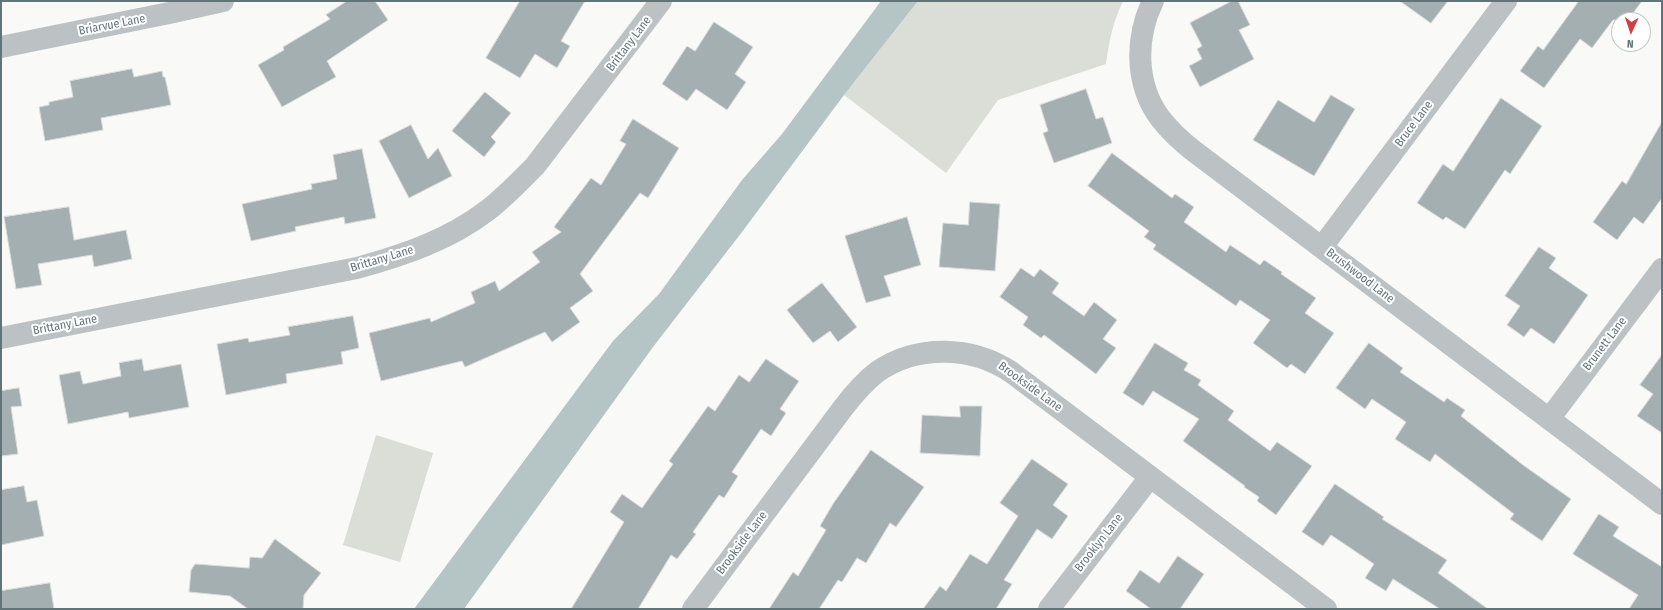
<!DOCTYPE html>
<html>
<head>
<meta charset="utf-8">
<style>
	body { margin:0 }
	#map { position:relative; width:1663px; height:610px; overflow:hidden; background:#f9f9f7; font-family:"Fira Sans Condensed",sans-serif }
	canvas { display:block }
	.frame { position:absolute; inset:0; border:2px solid #637479; pointer-events:none }
	.north { position:absolute; left:1611px; top:12px; width:40px; height:40px; box-sizing:border-box; background:#fff; border:1px solid #c1c7c9; border-radius:50%; rotate:183deg; font-size:11px; font-weight:700; line-height:16px; text-align:center; color:#637479 }
	.north::after { content:''; display:block; margin:auto; width:14px; height:18px; background:#d14040; clip-path:polygon(50% 0,100% 100%,50% 72%,0 100%) }
</style>
</head>
<body>
<div id="map">
<canvas width="1663" height="610"></canvas>
<div class="frame"></div>
<div class="north">N</div>
</div>
<script>
const c = document.querySelector('canvas').getContext('2d');
c.lineJoin = 'round';
function fill(path, color) {
  c.fillStyle = color;
  c.fill(path, 'evenodd');
}
function strokePath(path, color, width, dash) {
  c.strokeStyle = color;
  c.lineWidth = width;
  c.lineCap = dash ? 'butt' : 'round';
  c.setLineDash(dash || []);
  c.stroke(path);
}
function drawText(font, color, halo, rows, align = 'center') {
  c.font = font + ' "Fira Sans Condensed",sans-serif';
  c.lineWidth = 4;
  c.setLineDash([]);
  c.textBaseline = 'middle';
  c.strokeStyle = halo;
  c.fillStyle = color;
  for (const [text, x, y, turn = 0] of rows) {
    c.save();
    c.translate(x, y);
    c.rotate((+turn || 0) * Math.PI / 180);
    c.textAlign = isNaN(turn) ? turn : align;
    if (halo) c.strokeText(text, 0, 0);
    c.fillText(text, 0, 0);
    c.restore();
  }
}
const green = new Path2D(`
	M 918,1 L 1123,1 C 1113,22 1109,41 1106,64 L 998,100 L 946,173 L 844,95 Z
	M 376,435 L 433,453 L 400,562 L 343,545 Z`);
const water = new Path2D(`
	M 881,1 L 918,1 L 844,95 L 742,232 L 653,347 L 464,609 L 414,609 L 613,341 L 659,294 L 742,180 L 782,134 Z`);
const building = new Path2D(`
	M 347,1 L 375,1 L 388,20 L 327,61 L 336,77 L 282,107 L 258,65 L 284,50 L 283,47 L 330,19 L 326,15 Z
	M 520,1 L 585,1 L 561,41 L 570,46 L 557,68 L 535,54 L 520,78 L 486,58 Z
	M 1232,1 L 1238,1 L 1250,25 L 1239,30 L 1254,59 L 1200,87 L 1189,66 L 1202,59 L 1197,49 L 1202,46 L 1190,23 Z
	M 1400,1 L 1448,1 L 1431,23 Z
	M 1579,1 L 1642,1 L 1628,20 L 1613,20 L 1592,48 L 1580,39 L 1544,88 L 1520,71 L 1538,46 L 1543,50 Z
	M 714,22 L 753,47 L 735,74 L 746,82 L 727,110 L 696,89 L 687,101 L 662,84 L 687,46 L 695,51 Z
	M 132,69 L 134,77 L 162,71 L 163,77 L 165,77 L 171,105 L 101,118 L 103,130 L 45,141 L 39,107 L 49,105 L 49,102 L 73,97 L 70,81 Z
	M 1086,89 L 1096,119 L 1103,117 L 1112,143 L 1054,163 L 1043,133 L 1048,131 L 1040,105 Z
	M 485,92 L 511,113 L 491,137 L 496,142 L 484,157 L 452,131 Z
	M 1331,95 L 1355,109 L 1314,176 L 1253,140 L 1278,100 L 1314,122 Z
	M 1501,98 L 1542,126 L 1510,174 L 1505,170 L 1465,229 L 1446,217 L 1443,220 L 1417,203 L 1443,164 L 1453,171 Z
	M 633,119 L 679,148 L 648,198 L 640,193 L 580,274 L 593,291 L 570,308 L 580,322 L 552,342 L 545,332 L 465,367 L 462,361 L 381,381 L 369,333 L 430,318 L 431,322 L 475,303 L 471,292 L 495,281 L 499,291 L 540,262 L 532,252 L 561,232 L 554,227 L 591,178 L 601,185 L 626,144 L 620,141 Z
	M 1662,122 L 1662,198 L 1643,224 L 1634,217 L 1617,240 L 1593,222 L 1622,181 L 1626,184 Z
	M 411,125 L 428,159 L 438,148 L 452,176 L 409,198 L 379,141 Z
	M 362,149 L 376,218 L 345,224 L 344,217 L 295,227 L 296,231 L 251,241 L 242,204 L 312,189 L 311,184 L 337,179 L 333,155 Z
	M 1112,153 L 1172,198 L 1175,194 L 1194,207 L 1184,222 L 1226,252 L 1230,245 L 1260,265 L 1264,260 L 1282,272 L 1281,274 L 1316,298 L 1305,313 L 1334,333 L 1305,374 L 1291,364 L 1287,368 L 1253,343 L 1270,320 L 1240,300 L 1236,306 L 1153,249 L 1156,245 L 1144,237 L 1149,231 L 1088,186 Z
	M 970,202 L 1000,204 L 995,271 L 939,267 L 943,223 L 968,225 Z
	M 69,207 L 74,240 L 126,230 L 132,259 L 94,267 L 92,255 L 38,264 L 42,285 L 16,289 L 4,217 Z
	M 907,217 L 921,265 L 884,276 L 891,296 L 866,303 L 845,236 Z
	M 1539,247 L 1556,258 L 1549,268 L 1588,295 L 1554,344 L 1531,328 L 1524,337 L 1507,325 L 1520,306 L 1505,296 Z
	M 1021,268 L 1034,277 L 1040,269 L 1059,283 L 1052,293 L 1084,316 L 1094,302 L 1117,320 L 1103,339 L 1116,348 L 1096,374 L 1044,335 L 1041,338 L 1023,325 L 1028,317 L 1000,297 Z
	M 822,283 L 857,327 L 838,342 L 830,331 L 813,343 L 787,310 Z
	M 353,316 L 359,348 L 341,352 L 343,364 L 286,374 L 287,383 L 226,395 L 217,344 L 248,338 L 249,342 L 290,335 L 288,327 Z
	M 1155,343 L 1188,363 L 1184,370 L 1201,380 L 1198,385 L 1234,411 L 1228,420 L 1270,451 L 1277,442 L 1312,466 L 1276,515 L 1257,501 L 1259,497 L 1244,487 L 1245,486 L 1183,441 L 1199,419 L 1153,391 L 1143,406 L 1123,393 Z
	M 1369,343 L 1403,368 L 1400,372 L 1444,402 L 1447,398 L 1465,410 L 1461,416 L 1523,465 L 1571,499 L 1542,541 L 1510,519 L 1514,514 L 1435,454 L 1430,462 L 1395,439 L 1406,422 L 1372,399 L 1365,409 L 1336,388 Z
	M 1662,355 L 1662,433 L 1637,416 L 1653,394 L 1640,385 Z
	M 142,359 L 144,371 L 181,364 L 189,407 L 129,418 L 128,412 L 68,424 L 59,375 L 80,371 L 83,384 L 121,376 L 119,363 Z
	M 766,359 L 799,381 L 780,409 L 786,413 L 771,436 L 761,429 L 732,472 L 738,476 L 724,498 L 719,495 L 693,532 L 696,534 L 677,559 L 671,555 L 638,609 L 571,609 L 624,522 L 610,512 L 622,494 L 642,508 L 673,464 L 669,461 L 708,406 L 715,411 L 739,375 L 749,382 Z
	M 19,388 L 22,406 L 11,407 L 18,454 L 1,456 L 1,391 Z
	M 960,406 L 982,406 L 980,456 L 920,453 L 922,415 L 960,417 Z
	M 871,450 L 924,487 L 896,527 L 890,523 L 866,563 L 857,558 L 842,582 L 838,580 L 819,609 L 769,609 L 793,572 L 798,576 L 826,530 L 820,526 L 833,504 Z
	M 1032,459 L 1068,484 L 1053,505 L 1068,516 L 1052,539 L 1037,529 L 1004,580 L 1012,584 L 996,609 L 923,609 L 940,586 L 946,591 L 970,554 L 987,564 L 1018,516 L 1000,503 Z
	M 1335,484 L 1384,517 L 1382,519 L 1447,560 L 1438,573 L 1488,609 L 1440,609 L 1393,579 L 1386,591 L 1365,578 L 1374,564 L 1331,535 L 1323,546 L 1302,532 Z
	M 24,486 L 27,502 L 37,500 L 44,536 L 1,545 L 1,490 Z
	M 1599,514 L 1619,527 L 1613,536 L 1662,567 L 1662,609 L 1629,609 L 1638,595 L 1573,554 Z
	M 275,539 L 321,573 L 304,595 L 303,609 L 248,609 L 230,596 L 189,592 L 191,570 L 195,564 L 249,568 L 250,557 L 262,558 Z
	M 1178,556 L 1204,574 L 1180,609 L 1151,609 L 1126,591 L 1140,570 L 1159,583 Z
	M 50,583 L 54,609 L 1,609 L 1,591 Z`);
const minor = new Path2D(`
	M 1153,1 C 1135,38 1135,84 1160,118 C 1170,131 1182,142 1195,152 L 1662,504
	M 1,47 L 174,12 L 223,1
	M 1322,247 L 1506,1
	M 1,338 L 357,268 C 404,255 449,240 488,210 C 505,197 520,181 535,166 L 661,1
	M 1549,419 L 1662,269
	M 693,609 L 843,408 C 853,395 864,382 877,372 C 917,344 972,346 1011,372 L 1326,609
	M 1049,609 L 1150,477`);
const streetNames = [
	["Briarvue Lane",112,25,-11],
	["Brittany Lane",629,44,-53],
	["Bruce Lane",1414,124,-53],
	["Brittany Lane",382,259,-17],
	["Brushwood Lane",1360,276,37],
	["Brittany Lane",65,325,-11],
	["Brunett Lane",1605,344,-53],
	["Brookside Lane",1030,387,36],
	["Brookside Lane",742,543,-53],
	["Brooklyn Lane",1099,543,-52]
];
fill(green, '#dbddd7');
fill(water, '#b5c4c4');
fill(building, '#a4afb2');
strokePath(building, '#dbdbd9', 1);
strokePath(minor, '#bcc2c4', 22);
drawText('12px', '#637479', '#fff', streetNames);
</script>
</body>
</html>
